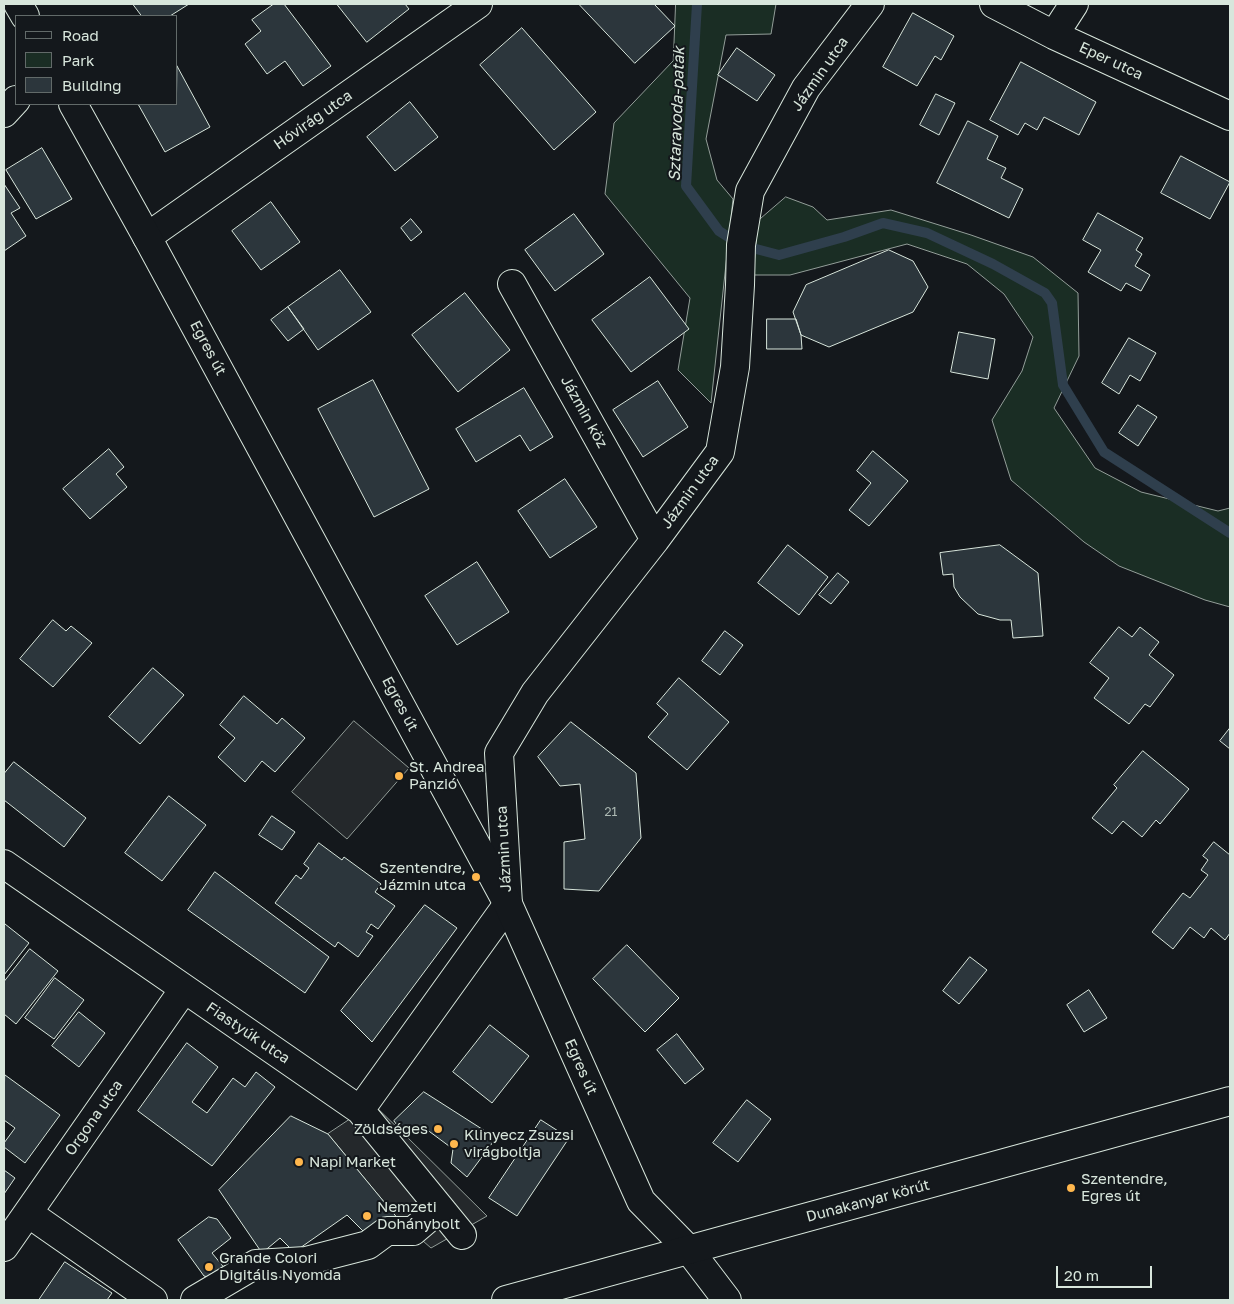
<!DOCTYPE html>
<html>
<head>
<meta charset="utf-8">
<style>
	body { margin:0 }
	#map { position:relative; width:1234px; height:1304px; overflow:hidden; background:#14181c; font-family:"Golos Text",sans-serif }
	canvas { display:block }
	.frame { position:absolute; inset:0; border:5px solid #d8e6dc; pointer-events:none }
	.legend { position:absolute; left:15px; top:15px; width:162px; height:90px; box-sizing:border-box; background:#14181c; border:1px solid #626a69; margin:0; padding:6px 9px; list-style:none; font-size:15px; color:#d8e6dc }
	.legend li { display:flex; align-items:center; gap:10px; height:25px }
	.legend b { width:25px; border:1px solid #626a69 }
	.scale { position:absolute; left:1056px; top:1266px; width:96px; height:22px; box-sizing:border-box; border:2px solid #d8e6dc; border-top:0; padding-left:6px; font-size:15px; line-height:18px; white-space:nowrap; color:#d8e6dc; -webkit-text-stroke:4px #14181c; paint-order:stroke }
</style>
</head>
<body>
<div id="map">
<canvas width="1234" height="1304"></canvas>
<div class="frame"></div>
<ul class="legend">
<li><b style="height:6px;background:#14181c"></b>Road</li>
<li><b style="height:14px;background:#1a2d24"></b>Park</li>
<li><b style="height:14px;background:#2c363c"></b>Building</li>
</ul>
<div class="scale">20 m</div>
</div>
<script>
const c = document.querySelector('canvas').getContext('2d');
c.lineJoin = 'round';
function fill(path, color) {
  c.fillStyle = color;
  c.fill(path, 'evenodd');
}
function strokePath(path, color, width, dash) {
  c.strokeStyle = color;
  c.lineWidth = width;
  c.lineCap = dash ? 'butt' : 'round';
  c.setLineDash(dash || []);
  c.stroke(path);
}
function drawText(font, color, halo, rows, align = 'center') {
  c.font = font + ' "Golos Text",sans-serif';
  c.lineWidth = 4;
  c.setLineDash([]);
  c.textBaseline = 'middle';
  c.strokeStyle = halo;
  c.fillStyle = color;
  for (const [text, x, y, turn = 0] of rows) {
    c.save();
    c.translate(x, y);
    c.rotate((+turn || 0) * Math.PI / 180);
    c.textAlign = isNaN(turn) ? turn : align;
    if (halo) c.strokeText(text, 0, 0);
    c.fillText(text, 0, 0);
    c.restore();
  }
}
const green = new Path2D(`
	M 676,4 L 776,4 L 771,34 L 726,35 L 706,139 L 717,180 L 733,199 L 711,403 L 678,370 L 690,298 L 605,194 L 614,123 L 673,61 Z
	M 786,197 L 813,207 L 827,220 L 891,210 L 971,235 L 1033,257 L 1078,293 L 1079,356 L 1054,408 L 1095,468 L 1141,492 L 1218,511 L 1230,508 L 1230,607 L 1205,600 L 1119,566 L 1084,542 L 1011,480 L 992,420 L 1022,371 L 1033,337 L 1004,294 L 967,264 L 907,244 L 790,275 L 753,275 L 758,221 Z`);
const parking = new Path2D(`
	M 354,721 L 409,768 L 347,839 L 292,792 Z
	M 373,1104 L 403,1133 L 487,1216 L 431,1248 L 399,1220 L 328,1134 Z`);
const stream = new Path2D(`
	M 697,4 L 686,186 L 719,231 L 741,245 L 779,255 L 844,237 L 883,223 L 927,233 L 993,264 L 1045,293 L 1052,303 L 1063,385 L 1104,452 L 1230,533`);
const building = new Path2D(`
	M 133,4 L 189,4 L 170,16 L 142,16 Z
	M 274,4 L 284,4 L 331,66 L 303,86 L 285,61 L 267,74 L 245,44 L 261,31 L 252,20 Z
	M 337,4 L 405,4 L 409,9 L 367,42 Z
	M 579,4 L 654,4 L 675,26 L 635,63 Z
	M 913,13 L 954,36 L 941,60 L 935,56 L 917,86 L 883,67 Z
	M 522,28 L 596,112 L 554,150 L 480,65 Z
	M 737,48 L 775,75 L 757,101 L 718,75 Z
	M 1021,62 L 1096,102 L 1079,135 L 1044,117 L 1037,130 L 1025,123 L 1018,135 L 990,120 Z
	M 177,66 L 210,127 L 165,152 L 138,104 L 176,104 Z
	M 936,94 L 955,103 L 939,135 L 920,125 Z
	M 410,102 L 438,137 L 395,171 L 367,137 Z
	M 968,121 L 998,136 L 987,159 L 1006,168 L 1001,178 L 1023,189 L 1009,218 L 937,183 Z
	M 42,148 L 72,199 L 36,219 L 6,170 Z
	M 1181,156 L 1230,182 L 1210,219 L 1161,193 Z
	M 4,184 L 20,208 L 11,213 L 26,236 L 4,251 Z
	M 271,202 L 300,242 L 261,270 L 232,231 Z
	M 1098,213 L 1143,238 L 1136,250 L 1142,254 L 1135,266 L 1150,275 L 1141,291 L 1126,283 L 1121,291 L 1088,272 L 1101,250 L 1083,240 Z
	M 574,214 L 604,254 L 555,291 L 525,250 Z
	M 411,219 L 422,232 L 411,241 L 401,228 Z
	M 889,250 L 913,261 L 928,287 L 913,312 L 829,347 L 801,335 L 793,312 L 806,285 Z
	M 340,270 L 371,312 L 318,350 L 288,307 Z
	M 650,277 L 689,329 L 631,372 L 592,320 Z
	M 465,293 L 510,350 L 458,392 L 412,335 Z
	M 288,307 L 304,329 L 288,341 L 271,320 Z
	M 767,319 L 796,319 L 801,335 L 802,349 L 767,349 Z
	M 959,332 L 995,339 L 988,379 L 951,372 Z
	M 1129,338 L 1156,353 L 1140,381 L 1130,375 L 1119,394 L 1102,383 Z
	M 373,380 L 429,489 L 374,517 L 318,409 Z
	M 658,381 L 688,427 L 643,457 L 613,410 Z
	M 524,388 L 553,437 L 530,451 L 520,435 L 476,462 L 456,429 Z
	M 1138,405 L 1157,417 L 1138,446 L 1119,433 Z
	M 109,449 L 124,467 L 116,474 L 127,487 L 90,519 L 63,489 Z
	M 873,451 L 908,481 L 869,526 L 849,510 L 871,483 L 857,471 Z
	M 565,479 L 597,527 L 550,558 L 518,511 Z
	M 788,545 L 828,577 L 799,615 L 758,583 Z
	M 1000,545 L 1038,573 L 1043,636 L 1013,638 L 1011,620 L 1000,620 L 978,614 L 960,597 L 954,587 L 953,574 L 943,575 L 940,553 Z
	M 477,562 L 509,612 L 457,645 L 425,596 Z
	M 838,573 L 849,582 L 831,604 L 819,595 Z
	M 53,620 L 66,631 L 71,626 L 92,643 L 53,687 L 20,659 Z
	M 1119,627 L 1132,637 L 1140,627 L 1159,642 L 1149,655 L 1174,675 L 1150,707 L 1145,704 L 1129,724 L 1094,698 L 1109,678 L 1090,663 Z
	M 725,631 L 743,645 L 720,675 L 702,661 Z
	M 153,668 L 184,695 L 140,744 L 109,717 Z
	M 679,678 L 729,722 L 687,770 L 648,737 L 668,714 L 657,704 Z
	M 244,696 L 277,724 L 282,718 L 305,738 L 275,772 L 262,761 L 245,782 L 218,757 L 235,738 L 220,725 Z
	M 571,722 L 636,773 L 641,838 L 599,891 L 564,889 L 564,842 L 585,839 L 580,784 L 560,786 L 538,757 Z
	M 1230,728 L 1230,749 L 1220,741 Z
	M 1143,751 L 1189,789 L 1160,824 L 1156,820 L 1142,837 L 1123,821 L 1112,834 L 1092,818 L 1117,788 L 1114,785 Z
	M 14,762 L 86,818 L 64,847 L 4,800 L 4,774 Z
	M 169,796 L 206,825 L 162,881 L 125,853 Z
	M 272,816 L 295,832 L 282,850 L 259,835 Z
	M 1214,842 L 1230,855 L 1230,933 L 1225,940 L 1211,928 L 1204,938 L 1190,927 L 1173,949 L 1152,932 L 1183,893 L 1190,898 L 1208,875 L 1201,870 L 1208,860 L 1203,856 Z
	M 319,843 L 342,860 L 344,857 L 381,884 L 375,892 L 395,906 L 378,929 L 371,924 L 366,932 L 373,936 L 358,957 L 338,942 L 335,947 L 275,903 L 296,875 L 301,879 L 309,868 L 304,864 Z
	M 215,872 L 329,957 L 305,993 L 188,910 Z
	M 425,905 L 457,928 L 372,1042 L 341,1011 Z
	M 5,924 L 29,943 L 4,975 L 4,926 Z
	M 627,945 L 679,998 L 645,1032 L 593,979 Z
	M 30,949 L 58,971 L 16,1024 L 4,1014 L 4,982 Z
	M 970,957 L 987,970 L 959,1004 L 943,991 Z
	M 55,978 L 84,1000 L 54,1039 L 25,1018 Z
	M 1089,990 L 1107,1018 L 1084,1032 L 1067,1005 Z
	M 79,1012 L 105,1033 L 79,1067 L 52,1046 Z
	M 490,1025 L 529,1056 L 492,1103 L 453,1072 Z
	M 677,1034 L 704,1069 L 685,1084 L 657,1050 Z
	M 187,1043 L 218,1067 L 192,1102 L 207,1113 L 233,1078 L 245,1087 L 256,1072 L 275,1087 L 212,1166 L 138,1111 Z
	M 5,1075 L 60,1115 L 25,1163 L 4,1147 L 4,1143 L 15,1128 L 4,1120 Z
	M 424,1092 L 496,1138 L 467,1177 L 451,1163 L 453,1149 L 422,1126 L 403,1133 L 394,1121 Z
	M 747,1100 L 771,1119 L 738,1162 L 713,1143 Z
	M 291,1116 L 328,1134 L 399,1220 L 371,1239 L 347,1215 L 300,1248 L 290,1248 L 280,1238 L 262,1253 L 219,1190 Z
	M 541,1120 L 569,1138 L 517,1216 L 489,1198 Z
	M 4,1170 L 15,1178 L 4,1194 Z
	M 209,1217 L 217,1219 L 231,1238 L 212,1253 L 226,1270 L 215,1279 L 204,1276 L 178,1240 Z
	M 65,1262 L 112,1293 L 107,1300 L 39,1300 Z`);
const street = new Path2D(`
	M 994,4 L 1054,35 L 1230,116
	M 1054,35 L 1074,4
	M 4,113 L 16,100
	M 147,237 L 478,4
	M 512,284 L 655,540
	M 4,864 L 360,1110 L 462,1235
	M 360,1110 L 508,904 L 499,753 L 535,693 L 655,540 L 720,452 L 735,367 L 740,285 L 741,245 L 750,191 L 806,88 L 870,4
	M 28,1213 L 153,1300
	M 4,1247 L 184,989
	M 689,1250 L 727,1300
	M 195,1300 L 256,1264 L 306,1261 L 368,1245 L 387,1231 L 413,1231 L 440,1208`);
const secondary = new Path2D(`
	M 18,4 L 25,16
	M 73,104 L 147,237 L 508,904 L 641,1201 L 689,1250`);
const primary = new Path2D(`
	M 506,1300 L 1230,1101`);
const markers = [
	[399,776,5,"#ffb74d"],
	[476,877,5,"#ffb74d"],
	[438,1129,5,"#ffb74d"],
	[454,1144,5,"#ffb74d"],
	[299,1162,5,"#ffb74d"],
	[1071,1188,5,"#ffb74d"],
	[367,1216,5,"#ffb74d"],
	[209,1267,5,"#ffb74d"]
];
const numberNames = [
	["21",611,812]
];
const streetNames = [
	["Eper utca",1111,61,25],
	["Jázmin utca",820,74,-55],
	["Hóvirág utca",313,120,-35],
	["Egres út",208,348,62],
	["Jázmin köz",584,412,61],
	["Jázmin utca",690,492,-54],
	["Egres út",400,704,62],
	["Jázmin utca",504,849,-93],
	["Fiastyúk utca",248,1033,34],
	["Egres út",581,1067,66],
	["Orgona utca",94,1118,-55],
	["Dunakanyar körút",868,1201,-15]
];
const poiNames = [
	["St. Andrea",409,767],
	["Panzió",409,784],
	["Szentendre,",466,868,"right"],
	["Jázmin utca",466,885,"right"],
	["Zöldséges",428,1129,"right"],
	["Klinyecz Zsuzsi",464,1135],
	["virágboltja",464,1152],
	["Napi Market",309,1162],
	["Szentendre,",1081,1179],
	["Egres út",1081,1196],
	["Nemzeti",377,1207],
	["Dohánybolt",377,1224],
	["Grande Colori",219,1258],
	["Digitális Nyomda",219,1275]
];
const waterNames = [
	["Sztaravoda-patak",677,114,-88]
];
fill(green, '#1a2d24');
strokePath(green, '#939e99', 1);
fill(parking, '#24282b');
strokePath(parking, '#939e99', 1);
strokePath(stream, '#2f3f4d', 10);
fill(building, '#2c363c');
strokePath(building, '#d8e6dc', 1);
strokePath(street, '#d8e6dc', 30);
strokePath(secondary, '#d8e6dc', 30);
strokePath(primary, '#d8e6dc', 30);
strokePath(street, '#14181c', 28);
strokePath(secondary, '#14181c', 28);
strokePath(primary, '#14181c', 28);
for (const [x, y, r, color] of markers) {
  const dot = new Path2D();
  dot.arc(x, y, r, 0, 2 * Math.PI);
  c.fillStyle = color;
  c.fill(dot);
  strokePath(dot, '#14181c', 2);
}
drawText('12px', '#adbab4', null, numberNames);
drawText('15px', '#d8e6dc', '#14181c', streetNames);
drawText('15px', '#d8e6dc', '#14181c', poiNames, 'left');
drawText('italic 16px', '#d8e6dc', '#14181c', waterNames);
</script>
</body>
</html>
